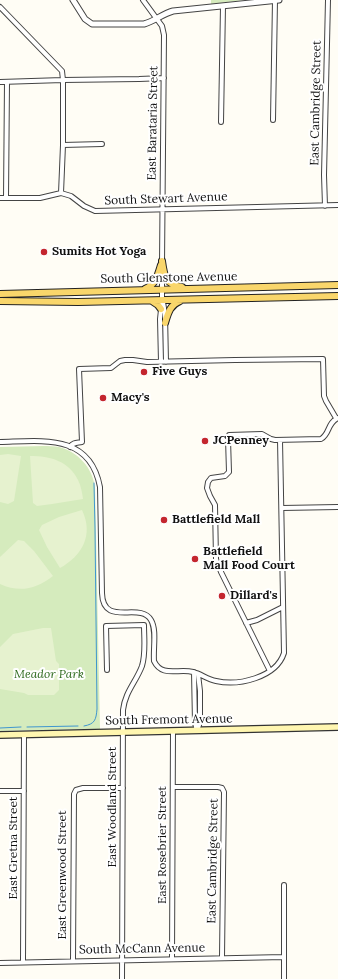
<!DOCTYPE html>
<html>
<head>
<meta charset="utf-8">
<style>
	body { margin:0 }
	canvas { display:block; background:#fffdf5 }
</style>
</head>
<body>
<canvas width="338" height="979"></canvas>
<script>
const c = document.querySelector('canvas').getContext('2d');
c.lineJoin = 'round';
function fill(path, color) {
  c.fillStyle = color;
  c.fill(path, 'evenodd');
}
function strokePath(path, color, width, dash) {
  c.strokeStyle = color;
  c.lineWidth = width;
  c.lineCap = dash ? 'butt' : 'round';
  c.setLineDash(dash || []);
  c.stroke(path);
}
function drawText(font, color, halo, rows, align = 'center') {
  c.font = font + ' Lora,serif';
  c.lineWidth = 4;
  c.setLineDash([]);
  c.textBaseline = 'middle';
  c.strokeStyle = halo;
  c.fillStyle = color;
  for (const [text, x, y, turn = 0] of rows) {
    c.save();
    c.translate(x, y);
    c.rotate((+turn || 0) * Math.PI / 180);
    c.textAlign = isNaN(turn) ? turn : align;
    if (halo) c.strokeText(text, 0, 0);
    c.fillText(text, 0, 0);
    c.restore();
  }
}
const green = new Path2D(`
	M 211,0 L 244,0 L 211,4 Z
	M 43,446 C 48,446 54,446 59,447 C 78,452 92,467 95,487 L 100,729 L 0,731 L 0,447 Z`);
const pitch = new Path2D(`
	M 8,454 L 21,456 L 14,501 L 8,504 L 0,502 L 0,455 Z
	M 30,456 C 50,456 69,461 78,480 C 81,486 82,492 83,499 L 52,504 L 37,506 L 33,503 Z
	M 82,510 C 94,535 82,556 60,568 L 47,547 L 39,530 L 42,525 L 59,517 Z
	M 18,540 L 24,541 L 34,551 L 53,576 C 36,589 20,593 0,584 L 0,557 Z
	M 43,628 L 51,628 L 56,661 L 59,664 L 59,690 L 54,695 L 28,695 L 24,693 L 0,689 L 0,647 L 13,634 Z`);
const stream = new Path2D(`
	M 84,726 C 95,724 96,720 97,709 L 95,528 L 94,483
	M 27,727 L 78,726
	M 0,728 L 21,727`);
const minor = new Path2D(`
	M 143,0 L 162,26 L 164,35 L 162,264
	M 0,7 L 62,71 L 63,80 L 63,145 L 61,193
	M 0,82 L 63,80 L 139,79 L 164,78
	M 273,120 L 275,0
	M 221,122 L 223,6
	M 63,145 L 102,144
	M 0,198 L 40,198 L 61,193 L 71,196 L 84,206 L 95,211 L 338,205
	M 6,198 L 7,82
	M 325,206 L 324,175 L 328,0
	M 163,302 L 165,314 L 166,362
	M 161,362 L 160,319 L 162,300 L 162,272
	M 0,442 C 42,441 90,433 100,487 L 102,593 C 103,628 140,601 151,620 C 157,630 153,648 154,661 C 162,678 179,668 193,672 C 201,674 207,679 216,681 C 238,686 276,678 284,653 L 280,440
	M 70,447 C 73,442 77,443 82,442 L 79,369 L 111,368 L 120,361 L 125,360 L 133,360 L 147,362 L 235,360 L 323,359 L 324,396 L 326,401 L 336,418
	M 282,508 L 338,507
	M 246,623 L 257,620 L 283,607
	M 107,670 L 106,626 L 144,625 C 144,638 146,653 142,666 C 136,682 125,692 123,710 L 122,979
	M 270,671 L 221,572 L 216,559 L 215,505 L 210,496 L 207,488 L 208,482 L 211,478 L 225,476 L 229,472 L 228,439 L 229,435 L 262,434 L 271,439 L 275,440 L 321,439 C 330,434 327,423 338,418
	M 194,672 L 195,723 L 197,731
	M 197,731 L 200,722 L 200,691 L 198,674
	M 173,787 L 218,787 L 222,788 L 224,792 L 222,957
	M 0,791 L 24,791
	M 284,885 L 284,979
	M 172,959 L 173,731
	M 73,961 L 74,794 L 76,790 L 83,788 L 123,788
	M 23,962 L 24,735
	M 0,963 L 284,957`);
const tertiary = new Path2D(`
	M 73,0 L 85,19 L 92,24 L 144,24 C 155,21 162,14 173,11 L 279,0`);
const secondary = new Path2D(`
	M 0,735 L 338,727`);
const primary = new Path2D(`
	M 162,261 C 164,276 165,284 182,287
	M 145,289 C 156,284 158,275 161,265
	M 0,294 L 338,285
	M 0,301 L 78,302 L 338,296
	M 152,301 L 158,305 L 161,309
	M 165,323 C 168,313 170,305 180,301`);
const markers = [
	[44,252,4,"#c4262e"],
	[144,372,4,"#c4262e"],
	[103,398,4,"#c4262e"],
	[205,441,4,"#c4262e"],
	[164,520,4,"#c4262e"],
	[195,559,4,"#c4262e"],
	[222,596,4,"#c4262e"]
];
const streetNames = [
	["East Cambridge Street",316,103,-89],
	["East Barataria Street",153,123,-89],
	["South Stewart Avenue",166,199,-2],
	["South Glenstone Avenue",169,278,-1],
	["South Fremont Avenue",169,720,-1],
	["East Woodland Street",113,807,-90],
	["East Rosebrier Street",163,845,-90],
	["East Gretna Street",14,848,-90],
	["East Cambridge Street",213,861,-89],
	["East Greenwood Street",63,875,-90],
	["South McCann Avenue",142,949,-1]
];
const poiNames = [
	["Sumits Hot Yoga",52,252],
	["Five Guys",152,372],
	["Macy's",111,398],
	["JCPenney",213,441],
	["Battlefield Mall",172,520],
	["Battlefield",203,552],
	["Mall Food Court",203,566],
	["Dillard's",230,596]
];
const parkNames = [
	["Meador Park",49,675]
];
fill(green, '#d5ebbd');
fill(pitch, '#e6f2cf');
strokePath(stream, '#3f96cf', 1);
strokePath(minor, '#444', 6);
strokePath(tertiary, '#444', 7);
strokePath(secondary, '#333', 8);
strokePath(primary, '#222', 8);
strokePath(minor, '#fff', 4);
strokePath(tertiary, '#fff', 5);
strokePath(secondary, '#fff6b0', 5.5);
strokePath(primary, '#f9d66b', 6);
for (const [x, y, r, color] of markers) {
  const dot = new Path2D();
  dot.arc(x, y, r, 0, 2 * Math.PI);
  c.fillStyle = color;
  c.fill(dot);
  strokePath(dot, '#fff', 1.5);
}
drawText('12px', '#111', '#fff', streetNames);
drawText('bold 12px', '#111', '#fff', poiNames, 'left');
drawText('italic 12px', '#2f6b1f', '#fff', parkNames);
</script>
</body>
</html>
